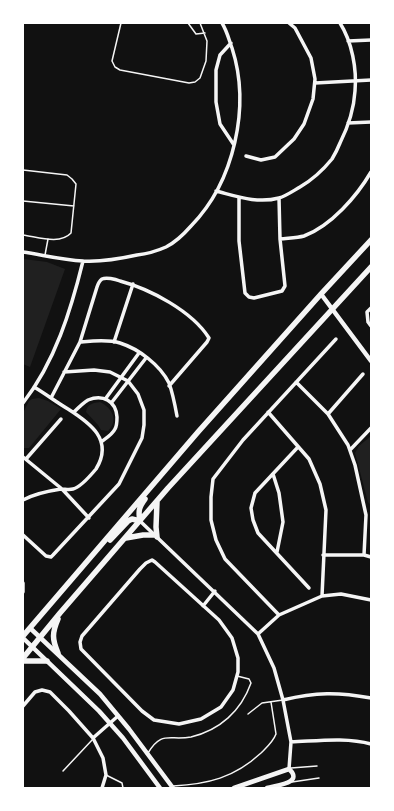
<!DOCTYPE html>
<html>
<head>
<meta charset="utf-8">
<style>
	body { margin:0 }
	#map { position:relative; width:394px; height:811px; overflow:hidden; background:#111; font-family:Inter,sans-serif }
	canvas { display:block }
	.frame { position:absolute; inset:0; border:24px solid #fff; pointer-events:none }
</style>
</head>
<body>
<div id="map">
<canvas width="394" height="811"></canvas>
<div class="frame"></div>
</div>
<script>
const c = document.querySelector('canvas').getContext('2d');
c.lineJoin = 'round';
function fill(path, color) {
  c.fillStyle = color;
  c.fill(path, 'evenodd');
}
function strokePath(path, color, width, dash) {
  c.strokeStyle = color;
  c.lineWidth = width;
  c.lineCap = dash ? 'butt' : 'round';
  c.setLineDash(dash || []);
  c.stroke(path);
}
const green = new Path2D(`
	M 23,259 L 47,262 L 65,269 L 30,367 L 23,364 Z
	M 39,398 L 48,401 L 61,409 L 29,448 L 23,448 L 23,413 L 29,401 L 32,399 Z
	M 100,402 C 112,408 119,420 108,431 L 101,430 L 98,425 L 86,412 C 87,404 93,403 100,402 Z
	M 371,436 L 371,506 L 368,502 L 355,453 L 359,446 Z`);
const service = new Path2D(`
	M 121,23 L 112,61 L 115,67 L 120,70 L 189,83 L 195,82 L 200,78 L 206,61 L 207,41 L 200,23
	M 188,23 L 196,34 L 205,33
	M 23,170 L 67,175 L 72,179 L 76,184 L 71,233 C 60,245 38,237 23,235
	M 23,201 L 74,206
	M 45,255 L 48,239
	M 248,714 L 262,703 L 283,700
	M 148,753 C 162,730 169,741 191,737 C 220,730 241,711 251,683 L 249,679 L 237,676
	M 291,768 L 317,766
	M 63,771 L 93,739
	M 106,775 L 122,783 L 123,788
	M 292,782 L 319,778
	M 173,786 C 208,784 234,778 261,753 C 267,747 273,742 276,734 L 271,702`);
const minor = new Path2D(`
	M 348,41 L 371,40
	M 231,43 L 220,55 L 216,70 L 216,102 L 220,124 L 234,145
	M 315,83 L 371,80
	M 348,123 L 371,122
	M 246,156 L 261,160 L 275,157 L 294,139 L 304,124 L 313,99 L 315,79 L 311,58 L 295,28 L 289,23
	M 216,191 C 236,196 257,204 279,198 C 286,196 293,191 300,187 C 312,180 323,170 332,159 C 335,154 338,148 340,143 C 348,127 354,108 355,91 C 357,69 352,42 340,23
	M 239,197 L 239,241 L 245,293 L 249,297 L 254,298 L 282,291 L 285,286 L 280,239 L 279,198
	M 280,239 C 288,238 297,238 304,236 C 331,226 357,196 371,172
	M 23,252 C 43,255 63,260 83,261 C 101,262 119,259 137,255 C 146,254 157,251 166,247 C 176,242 184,234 191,226 C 234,182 251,107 232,48 C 229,40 227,31 222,23
	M 371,308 L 367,312 L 368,322 L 371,326
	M 80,342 C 92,341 108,339 120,343 C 139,349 160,365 169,383 C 173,394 175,405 177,416
	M 114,342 L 133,284
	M 296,382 L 328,414 L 348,445 L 355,465 L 366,515 L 364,555
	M 51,398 L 80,342 L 97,287 C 98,284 99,281 102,279 C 106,277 115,279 120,281 C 150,289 192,311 209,338 L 207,342 L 169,386
	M 106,398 L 139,353
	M 112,402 L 146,358
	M 23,403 C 55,362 71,310 83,261
	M 74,412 C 78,408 83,403 88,400 C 103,394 116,401 117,417 C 117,421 117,426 115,429 C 112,435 106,438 101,442
	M 268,412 L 309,459 L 320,484 L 326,510 L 322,596
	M 328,414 L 363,374
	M 298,447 L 255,493 L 251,508 L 253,520 L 258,533 L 309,588
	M 350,450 L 371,428
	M 23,457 L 62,489 L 89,518
	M 26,459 L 61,419
	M 273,474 L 279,493 L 283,522 L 277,552
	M 23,500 C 34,494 48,491 61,489 C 65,489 69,490 73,489 C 81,487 91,475 96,469 C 114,440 90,423 68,409 C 56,402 46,394 34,387
	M 140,521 L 258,634 L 274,668 L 283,700 L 291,742 L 289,769
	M 23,535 L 46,556 L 51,557 L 53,555 L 119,484 L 142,438 L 144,425 L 144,410 L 138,394 L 128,381 L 110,372 L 94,370 L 64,372
	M 323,555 L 364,555 L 371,557
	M 152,560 L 155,562 L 219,620 L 232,638 L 238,658 L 238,672 L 233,690 L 221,707 L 201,719 L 179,724 L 154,720 L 142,711 L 81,649 L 80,642 L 82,636 L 140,569 L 146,563 Z
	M 23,583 L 23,592
	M 203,606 L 215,591
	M 279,615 L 225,559 L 216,540 L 211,520 L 211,497 L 213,479 L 243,440 L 336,339
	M 258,634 L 279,615 L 322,596 L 341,594 L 371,600
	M 283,700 C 316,692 338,692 371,698
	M 23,706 L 35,692 L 42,690 L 50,692 L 69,711 L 93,738 L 103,758 L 106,775 L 102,788
	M 93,738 L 118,716
	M 291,742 C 317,741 346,737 371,744`);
const tertiary = new Path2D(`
	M 321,294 L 371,361
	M 30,628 L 100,694 L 129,729 L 173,788
	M 23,638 L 99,711 L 123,738 L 160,788
	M 234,788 L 289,769 C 304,783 277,785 267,788`);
const primary = new Path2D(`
	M 157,502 L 156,527 L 157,537
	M 126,538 L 143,535 L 155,535
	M 110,540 L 128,521 L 132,519 L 140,521 C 138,511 139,507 145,499
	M 58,619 C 52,633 52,639 58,653
	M 23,636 L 198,432 L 321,294 L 371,240
	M 23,658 L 60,613 L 168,488 L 371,267
	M 23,661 L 47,661`);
fill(green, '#202020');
strokePath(service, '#f5f5f5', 1.5);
strokePath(minor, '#f5f5f5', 3.5);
strokePath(tertiary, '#f5f5f5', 4.5);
strokePath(primary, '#f5f5f5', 5.5);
</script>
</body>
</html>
